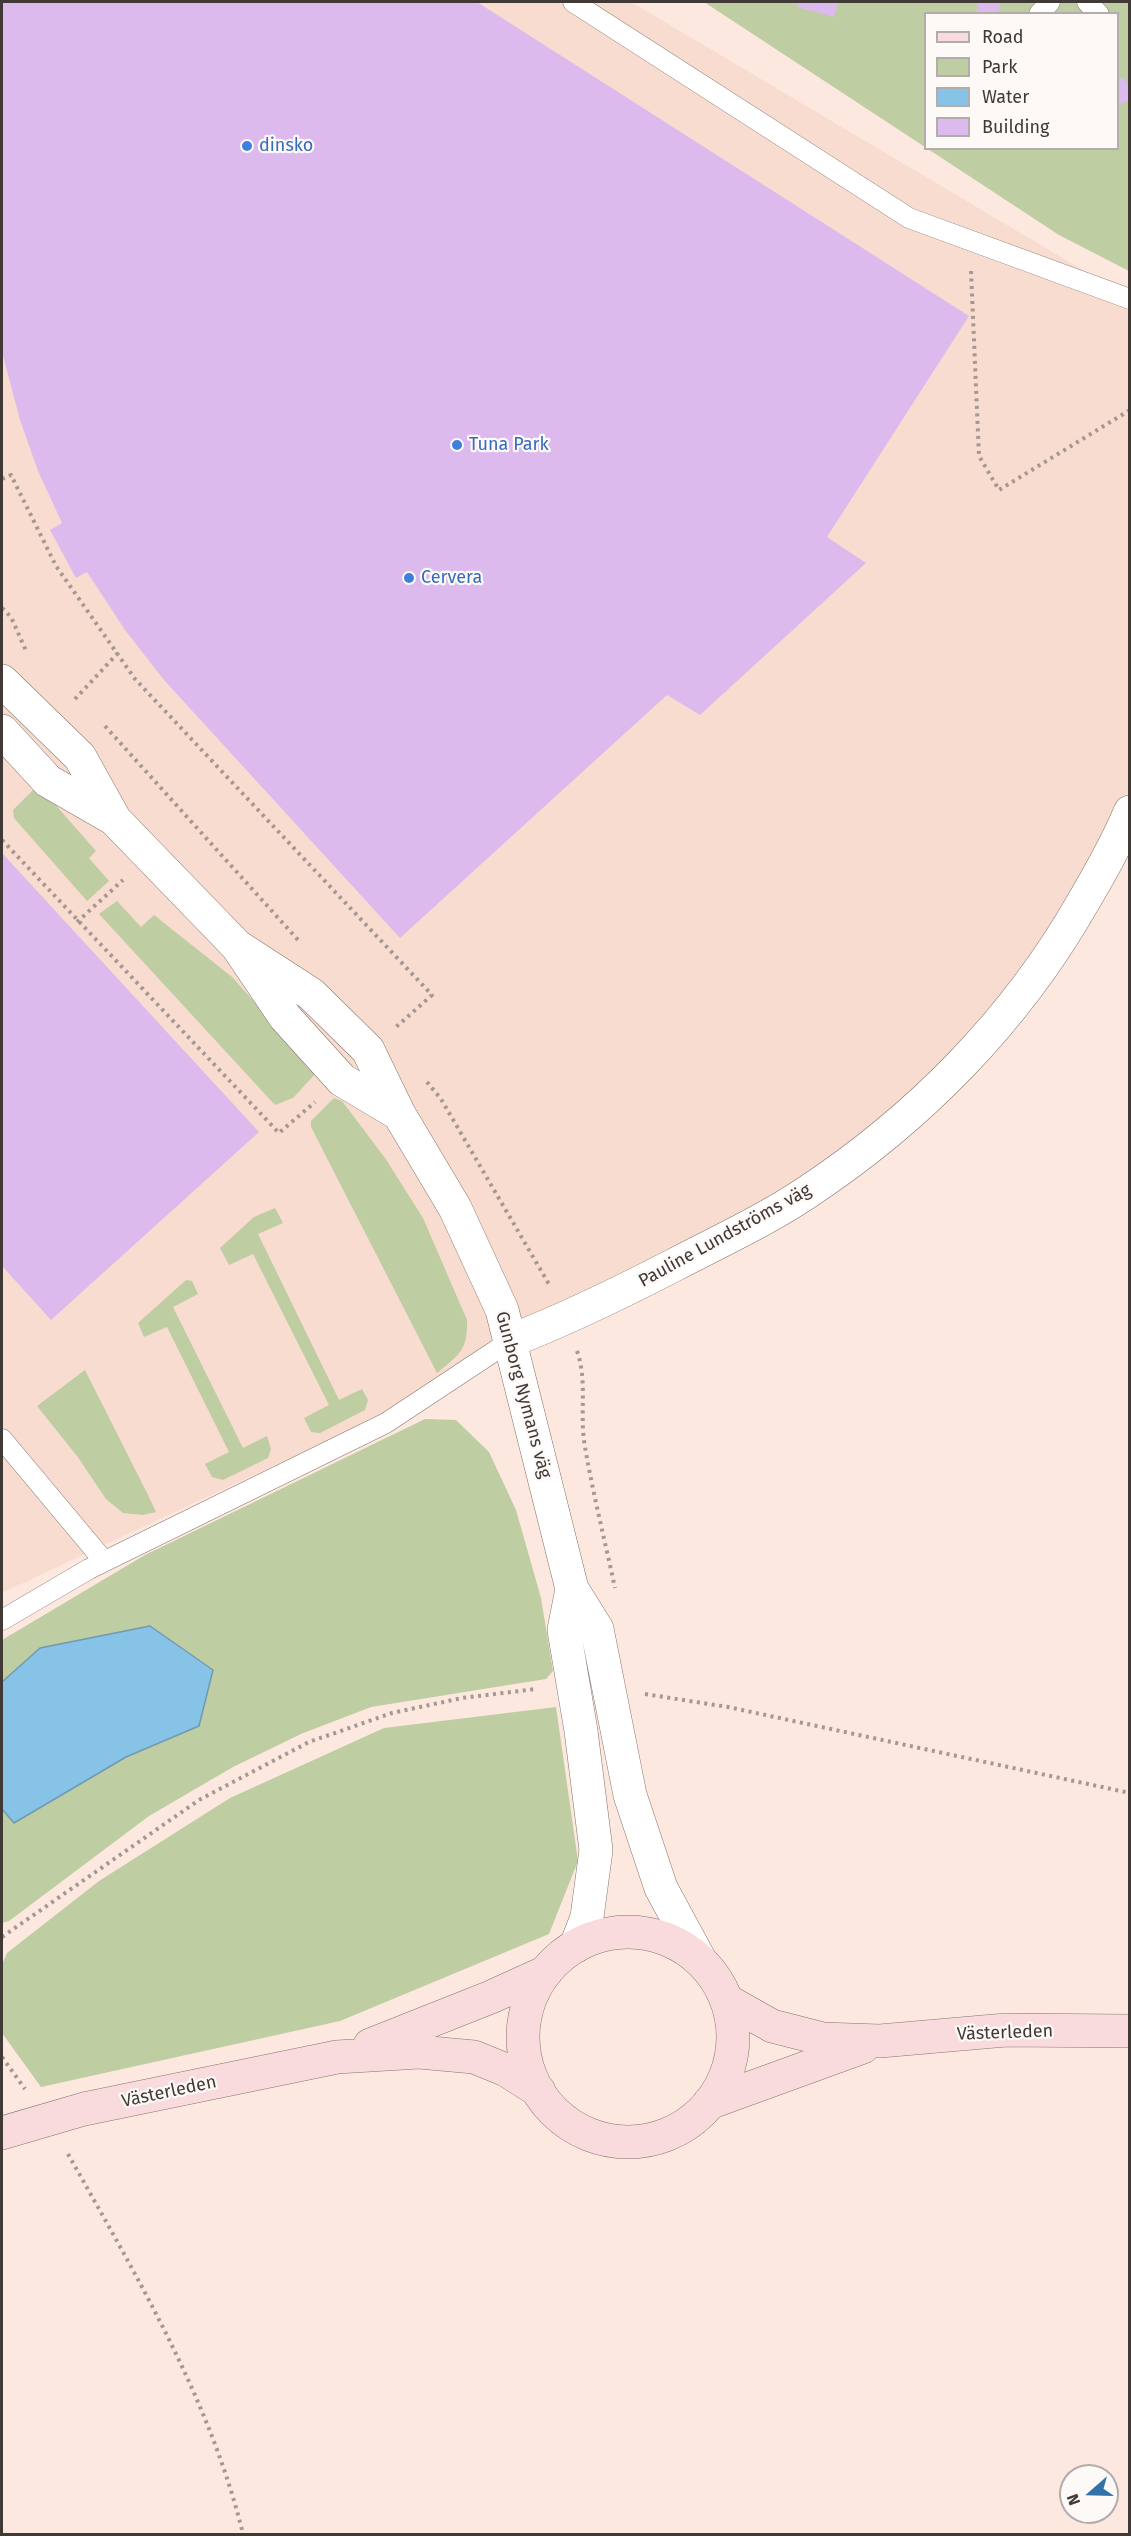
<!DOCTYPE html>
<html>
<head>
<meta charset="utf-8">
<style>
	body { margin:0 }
	#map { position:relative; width:1131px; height:2536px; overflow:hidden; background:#fce8df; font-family:"Fira Sans",sans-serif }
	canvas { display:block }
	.frame { position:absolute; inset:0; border:3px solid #413936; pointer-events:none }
	.legend { position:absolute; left:924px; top:12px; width:195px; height:138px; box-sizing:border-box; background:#fdf9f7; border:2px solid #b2acaa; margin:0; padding:8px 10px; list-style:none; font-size:18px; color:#413936 }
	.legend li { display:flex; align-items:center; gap:12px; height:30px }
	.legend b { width:30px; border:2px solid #b2acaa }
	.north { position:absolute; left:1059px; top:2464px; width:60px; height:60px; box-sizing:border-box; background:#fdf9f7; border:2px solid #b2acaa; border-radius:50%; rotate:250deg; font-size:16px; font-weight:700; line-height:24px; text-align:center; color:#413936 }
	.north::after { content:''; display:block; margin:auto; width:21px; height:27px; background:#3272a8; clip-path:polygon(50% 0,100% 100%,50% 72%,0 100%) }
</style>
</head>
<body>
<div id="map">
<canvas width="1131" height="2536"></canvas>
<div class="frame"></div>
<ul class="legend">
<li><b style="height:8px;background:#f9dbdd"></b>Road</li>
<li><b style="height:16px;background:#becda2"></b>Park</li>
<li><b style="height:16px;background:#86c3e7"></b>Water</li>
<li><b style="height:16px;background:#ddbaee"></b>Building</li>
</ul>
<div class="north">N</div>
</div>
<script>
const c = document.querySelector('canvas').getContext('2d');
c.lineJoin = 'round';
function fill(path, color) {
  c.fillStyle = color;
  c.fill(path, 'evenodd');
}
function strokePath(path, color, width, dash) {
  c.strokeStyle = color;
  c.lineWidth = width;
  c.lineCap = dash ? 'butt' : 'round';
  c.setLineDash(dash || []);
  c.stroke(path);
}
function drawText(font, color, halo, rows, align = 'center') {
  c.font = font + ' "Fira Sans",sans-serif';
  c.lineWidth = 4.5;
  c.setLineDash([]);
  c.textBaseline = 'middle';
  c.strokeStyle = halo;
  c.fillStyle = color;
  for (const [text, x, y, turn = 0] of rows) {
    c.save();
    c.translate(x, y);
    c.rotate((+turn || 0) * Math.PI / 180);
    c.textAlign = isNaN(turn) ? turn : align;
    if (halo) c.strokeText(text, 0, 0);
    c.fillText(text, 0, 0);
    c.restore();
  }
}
const built = new Path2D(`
	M 2,2 L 631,2 L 1130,298 L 1129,827 L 960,1081 L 623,1302 L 2,1593 Z`);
const green = new Path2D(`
	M 704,2 L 1129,2 L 1129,271 L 1059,235 L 928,149 L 1118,148 L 1118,14 L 926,14 L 925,147 Z
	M 38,785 L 96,851 L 89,858 L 109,881 L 87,901 L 14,818 L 13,810 Z
	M 117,901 L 141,927 L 154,915 L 232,977 L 317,1072 L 293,1098 L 275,1105 L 99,914 Z
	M 334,1098 L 342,1101 L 385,1158 L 423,1218 L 467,1320 C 468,1350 459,1355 437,1373 L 311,1127 L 311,1121 Z
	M 275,1208 L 283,1223 L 258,1234 L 339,1400 L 362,1389 L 368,1400 L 365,1410 L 320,1433 L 311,1432 L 304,1418 L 329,1405 L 253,1254 L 229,1265 L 220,1248 L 254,1217 Z
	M 186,1280 L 192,1281 L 198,1294 L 173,1307 L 243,1448 L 267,1436 L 271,1449 L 268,1458 L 223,1480 L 212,1477 L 205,1464 L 229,1452 L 167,1327 L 144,1337 L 138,1323 Z
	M 85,1370 L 147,1493 L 156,1512 L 143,1515 L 123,1513 L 106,1499 L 77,1456 L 37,1406 Z
	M 425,1419 L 456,1420 L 489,1452 L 516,1510 L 541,1598 L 553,1671 L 546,1679 L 371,1707 L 301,1734 L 233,1767 L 149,1816 L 9,1921 L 2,1923 L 2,1809 L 14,1823 L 126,1757 L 199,1726 L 40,1648 L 2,1682 L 2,1640 L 145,1555 Z
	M 556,1707 L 578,1861 L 549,1934 L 340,2021 L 41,2087 L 2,2033 L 2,1965 L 7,1953 L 99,1881 L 230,1798 L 384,1728 Z`);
const water = new Path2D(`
	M 150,1626 L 213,1670 L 199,1726 L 126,1757 L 14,1823 L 2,1809 L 2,1682 L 40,1648 Z`);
const building = new Path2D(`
	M 2,2 L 477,2 L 969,316 L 827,537 L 866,563 L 700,715 L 667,695 L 400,938 L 164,680 L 125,630 L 87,572 L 76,578 L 50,530 L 62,523 L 38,471 L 20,420 L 2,352 Z
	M 799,2 L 838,2 L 834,17 L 797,7 Z
	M 978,2 L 1000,2 L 999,14 L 976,14 Z
	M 1123,77 L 1130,89 L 1130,99 L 1118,106 L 1118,81 Z
	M 2,853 L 259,1132 L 51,1320 L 2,1266 Z`);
const path = new Path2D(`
	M 971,271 L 979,456 L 999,490 L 1130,410
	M 2,479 L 11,475 L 56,566 L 135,679 L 432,995 L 396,1027
	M 2,608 L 11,617 L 27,653
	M 75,699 L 118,653
	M 105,726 L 299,941
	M 2,840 L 279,1133 L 315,1102
	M 77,922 L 123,880
	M 427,1082 L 441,1099 L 550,1286
	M 577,1351 C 588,1382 579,1415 585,1447 C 593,1494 605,1541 615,1588
	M 645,1694 L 728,1707 L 1130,1793
	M 2,1937 L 199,1800 L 309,1742 L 392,1713 L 462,1698 L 536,1689
	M 2,2057 L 25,2089
	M 68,2154 C 136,2275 210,2399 243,2534`);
const lane = new Path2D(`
	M 573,2 L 909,218 L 1130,299
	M 1087,2 L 1099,14
	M 1039,14 L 1050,2
	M 2,1439 L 104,1561
	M 2,1620 L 89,1569 L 386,1423 L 510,1341`);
const street = new Path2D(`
	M 2,681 L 80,757 L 115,820 L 237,946 L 285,1017 L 342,1080 L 399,1114
	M 2,731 L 48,781 L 114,819
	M 237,946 L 311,994 L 368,1050 L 399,1114 L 455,1208 L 502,1310 L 572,1589 L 597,1629 L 630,1795 L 661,1888 L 700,1960
	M 510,1341 C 567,1319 620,1293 674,1265 C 718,1242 764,1221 806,1193 C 918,1119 1015,1021 1082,904 C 1099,875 1117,844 1130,812
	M 572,1589 L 564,1630 L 581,1731 L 596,1850 L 587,1917 L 576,1946`);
const secondary = new Path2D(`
	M523 2037a105 105 0 1 1 210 0a105 105 0 1 1-210 0Z
	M 726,2000 L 772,2026 L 823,2039 L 880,2041 L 1006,2030 L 1130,2031
	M 370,2045 L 491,1997 L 546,1972
	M 709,2103 L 863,2047
	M 2,2133 L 84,2109 L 337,2057 L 419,2052 L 474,2057 L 506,2070 L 539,2091`);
const markers = [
	[247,146,6,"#3f7fe0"],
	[457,445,6,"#3f7fe0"],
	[409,578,6,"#3f7fe0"]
];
const shopNames = [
	["dinsko",259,146],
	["Tuna Park",469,445],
	["Cervera",421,578]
];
const streetNames = [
	["Pauline Lundströms väg",725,1236,-29],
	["Gunborg Nymans väg",523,1395,75],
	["Västerleden",1005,2033,-2],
	["Västerleden",169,2092,-12]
];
fill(built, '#f8dcd0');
fill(green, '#becda2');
fill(water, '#86c3e7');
strokePath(water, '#719ab2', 1.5);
fill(building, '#ddbaee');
strokePath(lane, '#86746c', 21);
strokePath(street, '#86746c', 34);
strokePath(secondary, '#86746c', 34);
strokePath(path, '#a59791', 4, [3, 4.5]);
strokePath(lane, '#fff', 20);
strokePath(street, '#fff', 33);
strokePath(secondary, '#f9dbdd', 33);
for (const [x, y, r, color] of markers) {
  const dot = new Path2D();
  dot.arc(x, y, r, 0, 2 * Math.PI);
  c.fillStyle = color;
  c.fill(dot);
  strokePath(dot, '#fdf9f7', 2);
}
drawText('18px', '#366cbe', '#fdf9f7', shopNames, 'left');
drawText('18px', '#413936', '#fdf9f7', streetNames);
</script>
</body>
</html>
